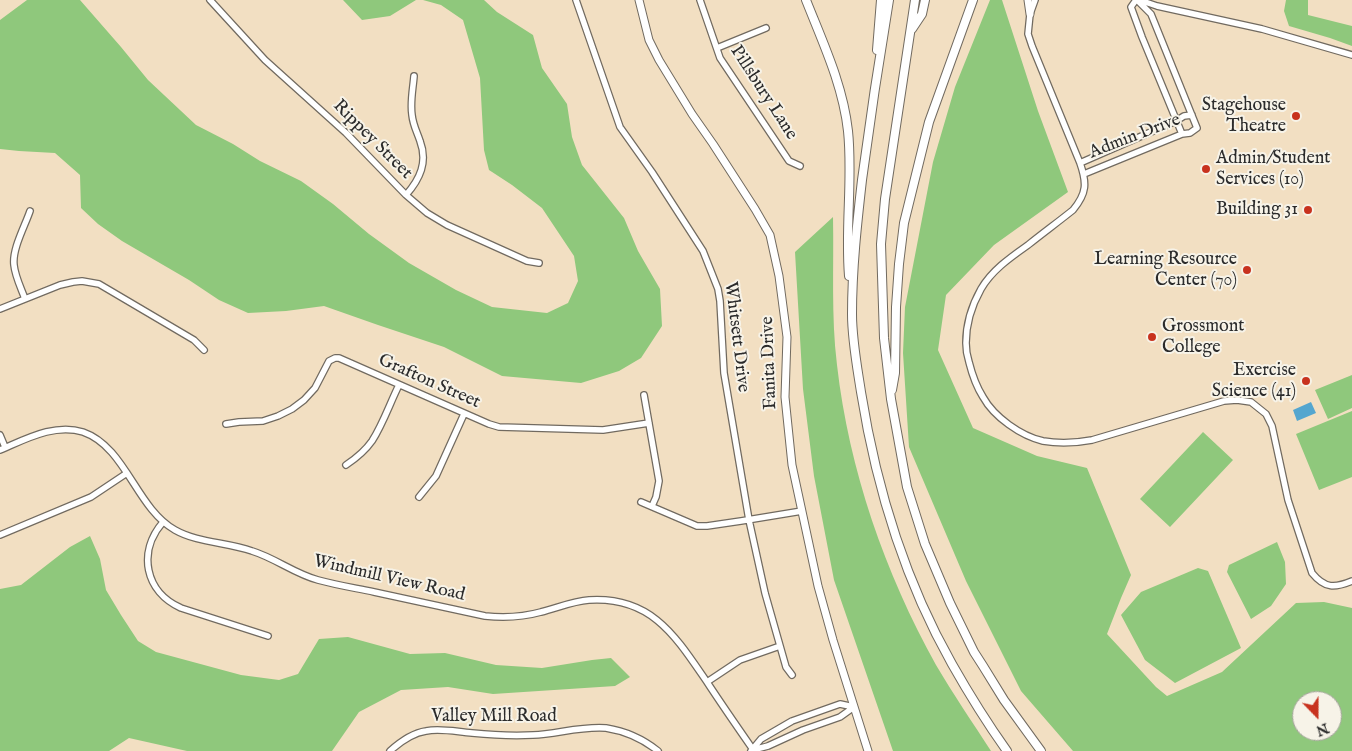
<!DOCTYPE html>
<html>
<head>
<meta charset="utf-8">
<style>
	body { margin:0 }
	#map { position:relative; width:1352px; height:751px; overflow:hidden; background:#f2dfc2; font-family:"IM FELL English",serif }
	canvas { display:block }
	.north { position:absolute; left:1292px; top:691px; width:50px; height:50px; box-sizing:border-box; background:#f7f3e8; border:1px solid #a5a39c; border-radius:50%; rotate:158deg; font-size:14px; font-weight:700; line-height:20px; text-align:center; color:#2b2b2b }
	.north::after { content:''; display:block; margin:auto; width:18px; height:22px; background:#c8321e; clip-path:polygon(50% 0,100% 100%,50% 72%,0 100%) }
</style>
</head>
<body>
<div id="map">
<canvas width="1352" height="751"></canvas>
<div class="north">N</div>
</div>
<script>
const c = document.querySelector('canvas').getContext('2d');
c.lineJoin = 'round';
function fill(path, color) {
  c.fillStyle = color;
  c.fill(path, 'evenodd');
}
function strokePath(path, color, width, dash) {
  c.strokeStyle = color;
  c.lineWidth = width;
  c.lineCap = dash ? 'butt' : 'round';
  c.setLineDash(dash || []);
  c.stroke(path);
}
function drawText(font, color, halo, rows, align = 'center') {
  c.font = font + ' "IM FELL English",serif';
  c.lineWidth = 4;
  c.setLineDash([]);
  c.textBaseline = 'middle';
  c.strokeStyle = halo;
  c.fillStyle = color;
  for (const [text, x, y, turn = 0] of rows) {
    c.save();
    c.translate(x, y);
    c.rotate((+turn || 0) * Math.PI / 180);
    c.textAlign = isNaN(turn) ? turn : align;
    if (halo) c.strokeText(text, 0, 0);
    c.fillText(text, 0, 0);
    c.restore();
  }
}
const green = new Path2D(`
	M 27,0 L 80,0 L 121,47 L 148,80 L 196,125 L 233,144 L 260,161 L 301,181 L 333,204 L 369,234 L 409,263 L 456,290 L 492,307 L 547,313 L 568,303 L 578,281 L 574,256 L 542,208 L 512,185 L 489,170 L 484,150 L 480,78 L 463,20 L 441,5 L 423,0 L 484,0 L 497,12 L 533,35 L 542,68 L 567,104 L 572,137 L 582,165 L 624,218 L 638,251 L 660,289 L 662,326 L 641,358 L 619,371 L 581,383 L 502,376 L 444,347 L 378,325 L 324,306 L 286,311 L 248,313 L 219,300 L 189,280 L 122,241 L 98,224 L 81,208 L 80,175 L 55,153 L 19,151 L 0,149 L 0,20 Z
	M 343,0 L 416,0 L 390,16 L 362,20 Z
	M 990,0 L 1002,0 L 1038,111 L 1068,192 L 994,245 L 946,295 L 938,350 L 973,428 L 1037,456 L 1087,468 L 1131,575 L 1121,598 L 1107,634 L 1156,687 L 1167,696 L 1222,672 L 1296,603 L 1324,602 L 1352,608 L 1352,751 L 1073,751 L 1021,691 L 966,581 L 909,447 L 903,353 L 905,307 L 933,162 L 955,87 ZM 1302,701 L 1332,701 L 1332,731 L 1302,731 Z
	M 1286,0 L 1308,0 L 1308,15 L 1352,26 L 1352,46 L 1330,38 L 1289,26 L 1284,11 Z
	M 833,217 C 834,267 831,316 837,365 C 849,470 885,573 936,665 C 953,694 973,723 991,751 L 893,751 L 834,580 L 814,476 L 803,389 L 795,252 Z
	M 1352,375 L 1352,408 L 1328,419 L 1315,390 Z
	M 1352,411 L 1352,477 L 1319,490 L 1296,434 Z
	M 1203,432 L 1233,460 L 1170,527 L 1140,499 Z
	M 90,536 L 100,559 L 106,590 L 121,615 L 138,641 L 156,652 L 241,675 L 279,680 L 298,674 L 319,639 L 348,637 L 410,654 L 445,653 L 496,665 L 542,668 L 592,660 L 611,658 L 630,677 L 615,686 L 493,694 L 448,687 L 401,690 L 359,712 L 332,751 L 187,751 L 129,738 L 109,751 L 0,751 L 0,589 L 21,585 L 70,547 Z
	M 1277,542 L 1285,562 L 1286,584 L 1271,606 L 1251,619 L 1227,572 L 1229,565 Z
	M 1198,568 L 1208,571 L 1241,648 L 1175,683 L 1145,660 L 1121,615 L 1141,592 Z`);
const water = new Path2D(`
	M 1311,402 L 1316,413 L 1297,421 L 1293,410 Z`);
const minor = new Path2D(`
	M 210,0 L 265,60 L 346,133 L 406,195 L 427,213 L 447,225 L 527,261 L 539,263
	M 576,0 L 620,127 L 652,172 L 703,251 L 718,289 L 720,301 L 724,373 L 749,520 L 765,593 L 786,667 L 792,675
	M 700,0 L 720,58 L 789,161 L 800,166
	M 1035,0 L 1030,14 L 1028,34 L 1032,46 L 1080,163 C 1087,183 1087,193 1073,210 C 1058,222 1043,233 1028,245 C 1011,257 992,270 981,289 C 972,305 966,325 966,343 C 966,350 967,356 969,362 C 972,374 976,386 983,397 C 994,417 1021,436 1043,441 C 1060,444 1076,443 1092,440 L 1224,401 L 1237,400 L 1251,402 L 1266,414 L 1272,426 L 1288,500 L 1312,573 C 1325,589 1335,588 1352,581
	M 1136,0 L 1131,7 L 1142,37 L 1182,134
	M 1139,0 L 1157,6 L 1262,29 L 1352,55
	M 717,48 L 766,28
	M 1080,163 L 1176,121 L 1184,116 L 1192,115
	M 1084,174 L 1182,134 L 1190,133 L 1197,128 L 1151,14 L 1137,0
	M 406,195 C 420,179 428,162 420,141 C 417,132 413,125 412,115 C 410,102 413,89 414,76
	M 25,299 C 21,288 15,276 14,265 C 12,249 25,226 30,211
	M 0,309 L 60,285 L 73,282 L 82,281 L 99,284 L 194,340 L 204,350
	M 644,395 L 659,481 L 656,497 L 652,506
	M 226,424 L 239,422 L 263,421 L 278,416 L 292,409 L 304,400 L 315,388 L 329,361 L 335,358 L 339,358 L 489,424 L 499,427 L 603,430 L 649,423
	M 0,435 L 5,447
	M 0,450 C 26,439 55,423 83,432 C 126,447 136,508 175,530 C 198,543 227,542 252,551 C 275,558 295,574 318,580 C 336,585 355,588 374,592 C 411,600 448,608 485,616 C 504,618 523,617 541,612 C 557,608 573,601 589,600 C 652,596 676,637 707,682 C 722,705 738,728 754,751
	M 346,465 C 355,459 365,451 372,441 C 383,424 390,403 399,385
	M 419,497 L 436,476 L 464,414
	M 641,502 L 697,526 L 707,526 L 741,521 L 802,511
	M 163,522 C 137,552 145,592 181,608 L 268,636
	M 0,535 L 91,497 L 127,473
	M 707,682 L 740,660 L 780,646
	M 753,750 L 768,746 L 803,730 L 840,717 L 854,707
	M 390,751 C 400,742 412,733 426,731 C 441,728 457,732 472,733 C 492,735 513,736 533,735 C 557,734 581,726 606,728 C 625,731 643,739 658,751
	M 751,751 L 761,739 L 792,721 L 840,704 L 854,707`);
const major = new Path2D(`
	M 639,0 L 649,40 L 659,60 L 692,114 L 713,144 L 755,209 L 770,235 L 779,276 L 787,337 L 785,397 L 792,465 L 818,586 L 833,640 L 868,751
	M 1028,0 L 1030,14`);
const highway = new Path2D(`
	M 806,0 C 823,43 843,85 848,131 C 853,178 845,227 849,276
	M 889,0 C 879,60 870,120 862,180 C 857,224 852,269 852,314 C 852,340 857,366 861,392 C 876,486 905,581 952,664 C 969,694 987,723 1007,751
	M 915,0 L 885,199 L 881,244 L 884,338 L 891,399 L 907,487 L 925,544 L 950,603 L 974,652 L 983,666 L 1004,700 L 1041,751
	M 912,29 L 922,14 L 925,0
	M 877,50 L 881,0
	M 892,390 L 895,373 L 896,307 L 899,264 L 904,223 L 929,122 L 973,0`);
const markers = [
	[1296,116,5,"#c8321e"],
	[1206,169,5,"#c8321e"],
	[1308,210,5,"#c8321e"],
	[1247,270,5,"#c8321e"],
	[1152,337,5,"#c8321e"],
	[1306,381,5,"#c8321e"]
];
const streetNames = [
	["Pillsbury Lane",763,93,57],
	["Admin Drive",1135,137,-21],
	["Rippey Street",372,140,45],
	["Whitsett Drive",736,337,83],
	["Fanita Drive",770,363,-92],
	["Grafton Street",429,382,24],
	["Windmill View Road",389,579,13],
	["Valley Mill Road",494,717]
];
const poiNames = [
	["Stagehouse",1286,106],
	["Theatre",1286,127],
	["Admin/Student",1216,159,"left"],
	["Services (10)",1216,180,"left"],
	["Building 31",1298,210],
	["Learning Resource",1237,260],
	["Center (70)",1237,281],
	["Grossmont",1162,327,"left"],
	["College",1162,348,"left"],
	["Exercise",1296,371],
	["Science (41)",1296,392]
];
fill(green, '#8fc87c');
fill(water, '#54a6cf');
strokePath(minor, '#716a60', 8);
strokePath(major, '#716a60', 9);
strokePath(highway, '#716a60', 10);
strokePath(minor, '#fff', 5.5);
strokePath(major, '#fff', 7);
strokePath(highway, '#fff', 8);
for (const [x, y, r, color] of markers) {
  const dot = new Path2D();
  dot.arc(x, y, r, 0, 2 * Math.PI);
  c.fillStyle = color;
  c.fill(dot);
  strokePath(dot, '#f7f3e8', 2);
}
drawText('18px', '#2b2b2b', '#f7f3e8', streetNames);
drawText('18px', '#2b2b2b', '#f7f3e8', poiNames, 'right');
</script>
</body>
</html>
